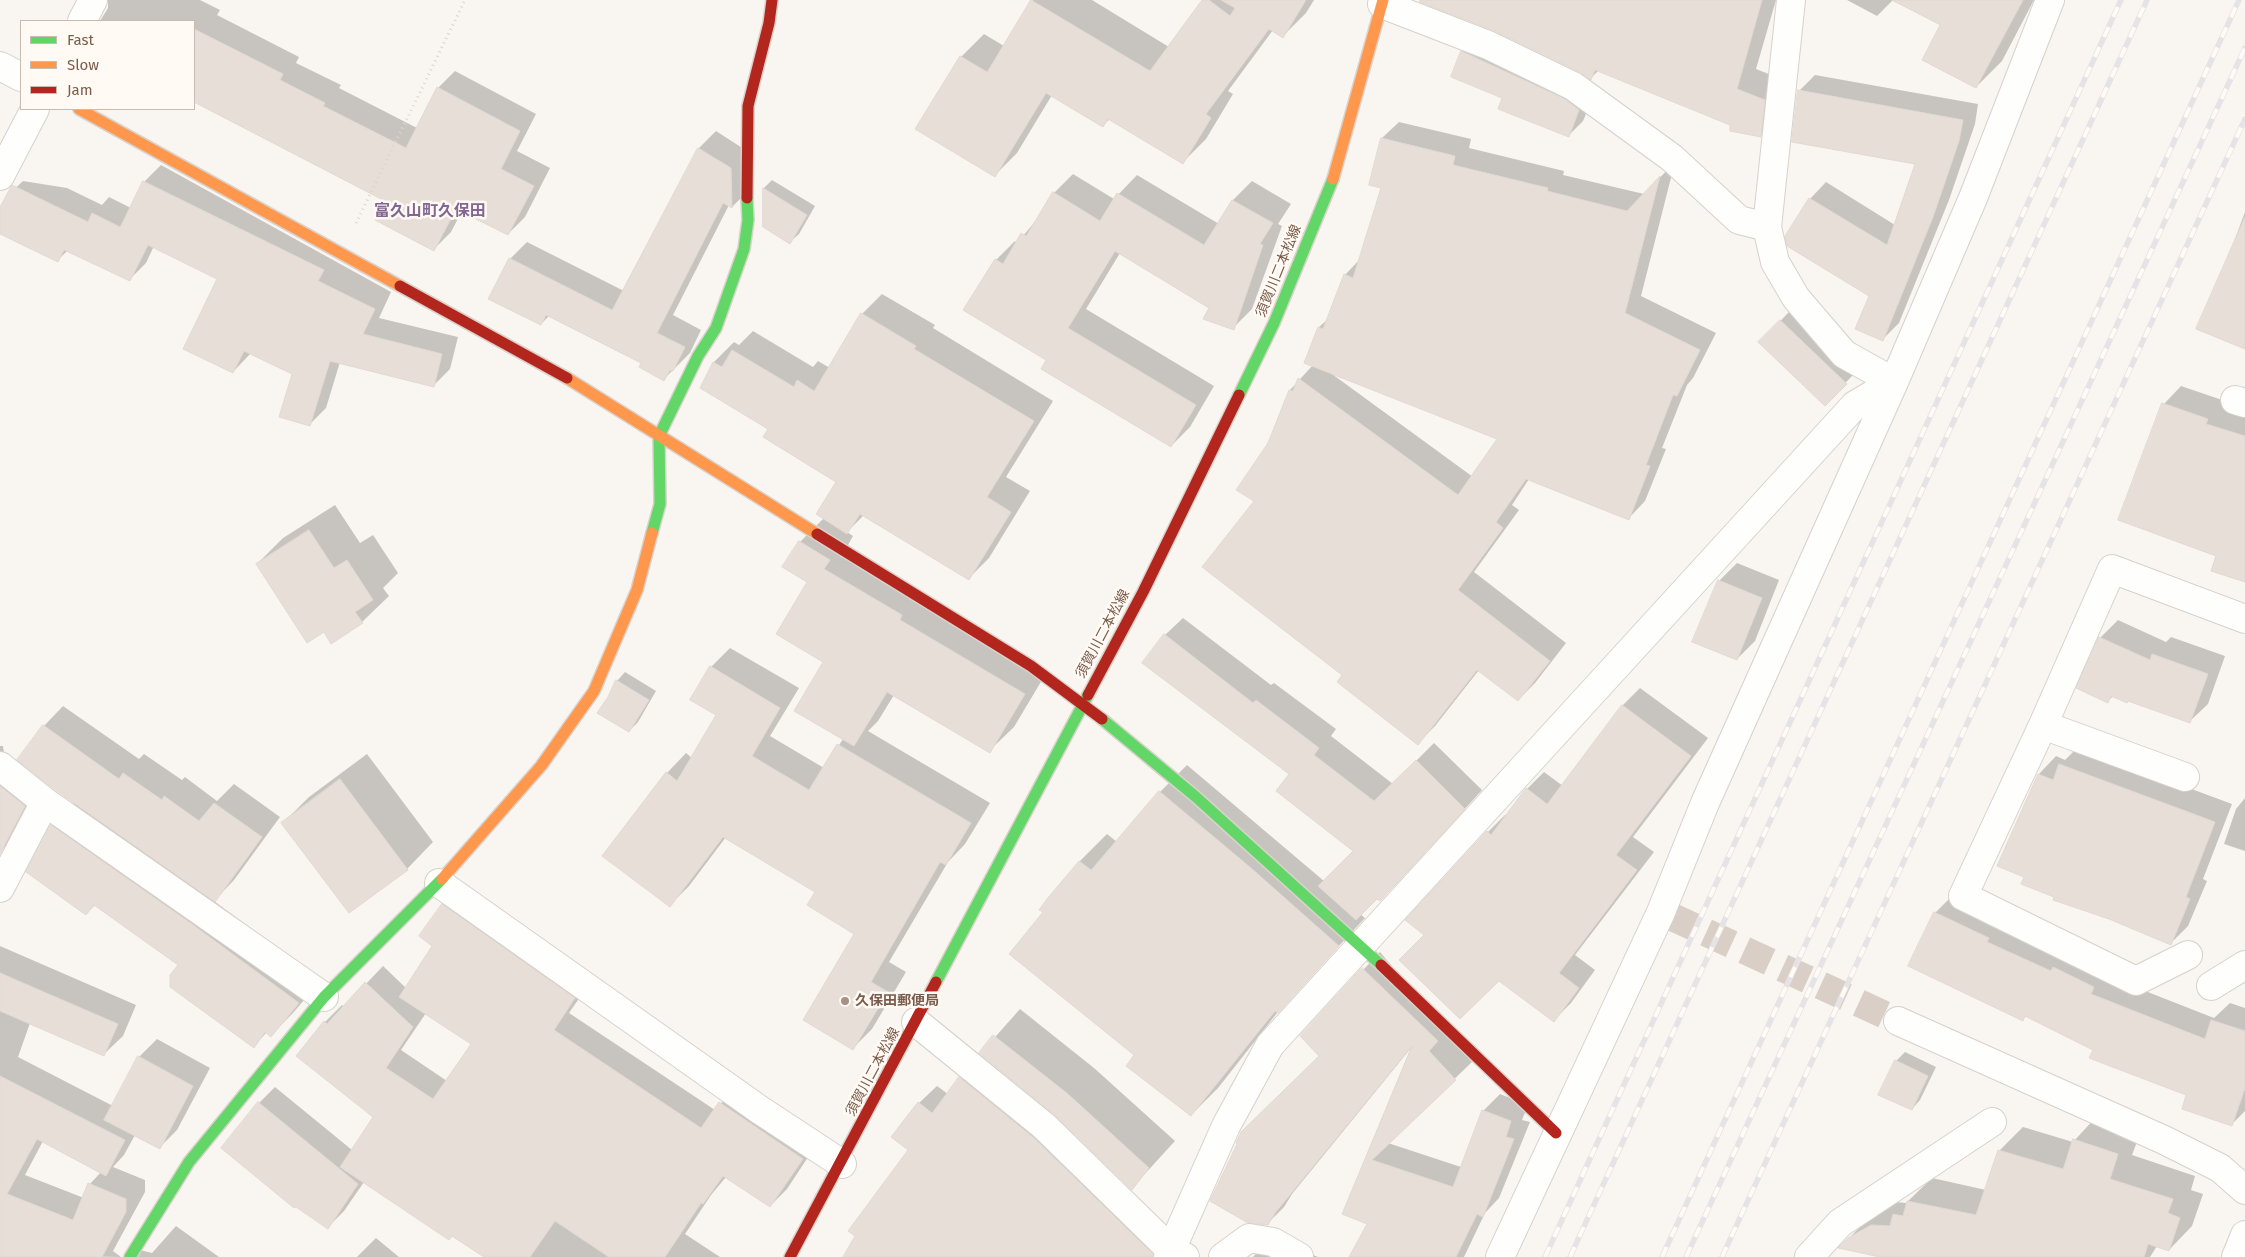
<!DOCTYPE html>
<html>
<head>
<meta charset="utf-8">
<style>
	body { margin:0 }
	#map { position:relative; width:2245px; height:1257px; overflow:hidden; background:#f9f5f0; font-family:"Fira Sans",sans-serif }
	canvas { display:block }
	.legend { position:absolute; left:20px; top:20px; width:175px; height:90px; box-sizing:border-box; background:#fffaf3; border:1px solid #cabbb1; margin:0; padding:6px 9px; list-style:none; font-size:15px; color:#7a5c4d }
	.legend li { display:flex; align-items:center; gap:10px; height:25px }
	.legend b { width:25px; border:1px solid #cabbb1 }
</style>
</head>
<body>
<div id="map">
<canvas width="2245" height="1257"></canvas>
<ul class="legend">
<li><b style="height:6px;background:#63d668"></b>Fast</li>
<li><b style="height:6px;background:#ff974d"></b>Slow</li>
<li><b style="height:6px;background:#b3261e"></b>Jam</li>
</ul>
</div>
<script>
const c = document.querySelector('canvas').getContext('2d');
c.lineJoin = 'round';
function fill(path, color) {
  c.fillStyle = color;
  c.fill(path, 'evenodd');
}
function strokePath(path, color, width, dash) {
  c.strokeStyle = color;
  c.lineWidth = width;
  c.lineCap = dash ? 'butt' : 'round';
  c.setLineDash(dash || []);
  c.stroke(path);
}
function drawText(font, color, halo, rows, align = 'center') {
  c.font = font + ' "Fira Sans","Noto Sans JP",sans-serif';
  c.lineWidth = 5;
  c.setLineDash([]);
  c.textBaseline = 'middle';
  c.strokeStyle = halo;
  c.fillStyle = color;
  for (const [text, x, y, turn = 0] of rows) {
    c.save();
    c.translate(x, y);
    c.rotate((+turn || 0) * Math.PI / 180);
    c.textAlign = isNaN(turn) ? turn : align;
    if (halo) c.strokeText(text, 0, 0);
    c.fillText(text, 0, 0);
    c.restore();
  }
}
const shadow = new Path2D(`
	M 108,0 L 200,0 L 220,10 L 217,15 L 299,57 L 296,63 L 341,85 L 339,88 L 417,128 L 438,88 L 455,71 L 536,114 L 517,151 L 550,168 L 525,217 L 508,234 L 462,211 L 451,232 L 434,249 L 387,201 L 194,86 L 194,21 L 100,21 L 108,8 Z
	M 1033,0 L 1092,0 L 1169,47 L 1204,0 L 1314,0 L 1306,13 L 1283,36 L 1273,30 L 1228,91 L 1233,94 L 1206,139 L 1183,162 L 1110,119 L 1102,126 L 1052,95 L 1017,153 L 995,175 L 961,57 L 984,34 L 1004,46 Z
	M 1429,0 L 1776,0 L 1756,69 L 1784,80 L 1780,115 L 1760,135 L 1599,70 L 1591,78 L 1580,71 Z
	M 1847,0 L 1893,0 L 1877,16 Z
	M 1895,0 L 2034,0 L 2002,61 L 1976,87 L 1941,25 Z
	M 1477,37 L 1594,95 L 1583,121 L 1568,136 L 1504,97 L 1462,52 Z
	M 1815,75 L 1978,104 L 1975,124 L 1949,200 L 1899,323 L 1883,339 L 1870,295 L 1810,199 L 1826,182 L 1895,225 L 1917,163 L 1799,91 Z
	M 1399,122 L 1471,139 L 1469,148 L 1564,171 L 1563,175 L 1644,194 L 1675,162 L 1641,296 L 1716,333 L 1693,378 L 1687,385 L 1662,448 L 1666,449 L 1645,501 L 1629,518 L 1529,479 L 1512,505 L 1519,510 L 1474,572 L 1566,643 L 1535,683 L 1518,700 L 1479,670 L 1435,726 L 1418,743 L 1344,675 L 1256,501 L 1269,444 L 1290,390 L 1313,365 L 1306,362 L 1319,327 L 1328,319 L 1345,275 L 1360,259 L 1383,188 L 1382,138 ZM 1332,374 L 1499,438 L 1473,477 Z
	M 716,131 L 747,151 L 749,190 L 732,207 L 729,205 L 673,315 L 701,330 L 690,353 L 664,379 L 642,363 L 549,316 L 541,324 L 510,259 L 527,242 L 624,291 L 699,148 Z
	M 161,165 L 391,292 L 379,318 L 458,337 L 450,369 L 434,385 L 340,362 L 326,408 L 309,425 L 294,373 L 251,353 L 233,372 L 219,278 L 154,246 L 146,263 L 129,280 L 68,250 L 58,260 L 0,232 L 0,210 L 6,197 L 23,181 L 67,188 L 102,205 L 109,197 L 131,208 L 144,182 Z
	M 1073,174 L 1114,199 L 1137,175 L 1219,224 L 1233,200 L 1252,181 L 1291,204 L 1278,224 L 1282,226 L 1252,309 L 1233,328 L 1211,308 L 1120,253 L 1086,309 L 1214,386 L 1190,427 L 1171,446 L 1048,360 L 996,260 L 1015,241 L 1017,243 L 1039,217 L 1054,193 Z
	M 772,180 L 815,206 L 799,234 L 790,242 L 764,226 L 764,188 Z
	M 2245,212 L 2245,348 L 2225,266 Z
	M 882,294 L 935,325 L 933,328 L 1053,401 L 1006,477 L 1030,491 L 989,558 L 969,578 L 864,515 L 847,532 L 853,536 L 848,545 L 1048,670 L 1014,727 L 989,751 L 894,695 L 878,721 L 868,731 L 990,803 L 965,844 L 948,862 L 889,962 L 906,972 L 872,1029 L 853,1048 L 856,933 L 816,891 L 726,837 L 689,886 L 670,905 L 604,855 L 667,773 L 686,753 L 692,758 L 718,715 L 711,667 L 730,648 L 799,688 L 770,736 L 824,768 L 843,739 L 800,542 L 824,518 L 838,481 L 769,429 L 702,387 L 714,362 L 734,342 L 739,345 L 753,331 L 813,367 L 818,361 L 830,368 L 862,314 Z
	M 1789,312 L 1854,374 L 1825,404 L 1760,342 Z
	M 2181,386 L 2225,401 L 2245,413 L 2245,576 L 2217,556 L 2164,404 Z
	M 335,505 L 360,543 L 373,535 L 398,573 L 383,588 L 389,596 L 362,622 L 257,564 L 283,538 Z
	M 1737,563 L 1779,580 L 1755,641 L 1737,659 L 1719,581 Z
	M 1183,618 L 1271,685 L 1274,683 L 1336,729 L 1331,736 L 1393,784 L 1434,743 L 1482,790 L 1398,882 L 1380,900 L 1377,897 L 1360,914 L 1365,918 L 1281,1008 L 1218,1088 L 1191,1115 L 1136,1055 L 1044,912 L 1048,900 L 1080,861 L 1107,834 L 1117,842 L 1160,792 L 1187,765 L 1324,881 L 1355,851 L 1291,774 L 1165,635 Z
	M 2118,620 L 2166,642 L 2171,637 L 2225,656 L 2208,704 L 2190,721 L 2113,696 L 2108,701 L 2100,638 Z
	M 625,672 L 656,691 L 638,722 L 629,731 L 609,698 L 617,681 Z
	M 1640,688 L 1708,738 L 1633,837 L 1654,852 L 1575,955 L 1595,970 L 1571,1003 L 1554,1020 L 1499,979 L 1426,935 L 1488,832 L 1505,815 L 1506,816 L 1527,789 L 1544,772 L 1563,786 L 1623,705 Z
	M 63,706 L 139,759 L 144,754 L 182,780 L 185,777 L 217,801 L 234,784 L 280,817 L 234,880 L 214,901 L 321,980 L 293,1013 L 271,1035 L 267,1032 L 254,1046 L 179,964 L 96,904 L 86,914 L 52,826 L 75,802 L 44,726 Z
	M 0,746 L 3,746 L 4,753 L 9,759 L 43,787 L 19,833 L 0,852 Z
	M 2078,747 L 2232,804 L 2203,879 L 2207,881 L 2188,926 L 2170,944 L 2056,896 L 2026,876 L 2039,774 L 2056,756 L 2065,760 Z
	M 367,754 L 433,842 L 407,869 L 350,912 L 283,823 L 309,797 Z
	M 2245,798 L 2245,851 L 2224,844 L 2236,809 Z
	M 460,888 L 591,981 L 569,1013 L 715,1110 L 737,1086 L 818,1142 L 787,1189 L 770,1206 L 726,1177 L 711,1195 L 685,1234 L 720,1257 L 486,1257 L 364,1182 L 344,1211 L 328,1227 L 259,1103 L 275,1087 L 352,1150 L 375,1117 L 325,1022 L 342,1005 L 344,1007 L 383,966 L 406,988 L 434,946 L 443,905 ZM 426,1013 L 473,1043 L 447,1081 L 401,1050 Z
	M 1952,896 L 2107,976 L 2214,1018 L 2230,1003 L 2245,1008 L 2245,1111 L 2232,1124 L 2188,1095 L 2027,1015 L 2022,1020 L 1935,913 Z
	M 0,946 L 136,1005 L 123,1036 L 104,1054 L 30,1023 L 18,1057 L 113,1106 L 139,1057 L 157,1039 L 210,1068 L 177,1130 L 159,1148 L 135,1135 L 124,1155 L 113,1167 L 145,1180 L 145,1192 L 113,1251 L 121,1257 L 0,1255 ZM 43,1141 L 101,1172 L 90,1184 L 84,1198 L 25,1175 Z
	M 1380,952 L 1472,1062 L 1388,1143 L 1461,1167 L 1483,1111 L 1500,1094 L 1528,1105 L 1522,1120 L 1530,1122 L 1499,1198 L 1485,1213 L 1464,1257 L 1351,1257 L 1369,1223 L 1343,1213 L 1411,1048 L 1292,1194 L 1284,1207 L 1267,1224 L 1321,1056 L 1301,1036 Z
	M 1020,1009 L 1094,1068 L 1175,1141 L 1132,1188 L 1056,1114 L 981,1053 Z
	M 1905,1052 L 1936,1067 L 1920,1100 L 1912,1109 L 1896,1061 Z
	M 978,1061 L 1167,1233 L 1142,1257 L 844,1257 L 910,1150 L 919,1103 L 937,1086 L 948,1094 Z
	M 2097,1116 L 2141,1131 L 2132,1155 L 2195,1176 L 2191,1190 L 2203,1194 L 2192,1226 L 2169,1250 L 2157,1246 L 2150,1257 L 1886,1257 L 1848,1239 L 1872,1215 L 1895,1202 L 1906,1203 L 1932,1178 L 1986,1190 L 1999,1151 L 2023,1127 L 2073,1142 Z
	M 176,1226 L 219,1257 L 133,1257 L 140,1250 L 152,1253 Z
	M 376,1238 L 399,1257 L 357,1257 Z
	M 1271,1238 L 1318,1257 L 1253,1257 Z`);
const building = new Path2D(`
	M 1031,0 L 1150,71 L 1202,0 L 1209,0 L 1230,16 L 1235,8 L 1221,0 L 1306,0 L 1283,38 L 1269,29 L 1206,114 L 1211,118 L 1183,164 L 1108,119 L 1103,127 L 1046,93 L 995,177 L 915,129 L 960,56 L 987,72 Z
	M 1420,0 L 1762,0 L 1737,89 L 1765,100 L 1761,137 L 1730,131 L 1730,125 L 1595,70 L 1591,80 L 1580,72 L 1495,31 L 1420,2 Z
	M 1892,0 L 2023,0 L 1976,88 L 1922,60 L 1940,25 Z
	M 194,29 L 283,74 L 280,80 L 325,103 L 323,106 L 406,148 L 437,87 L 520,131 L 501,169 L 534,186 L 508,235 L 456,209 L 434,251 L 375,220 L 385,201 L 194,102 Z
	M 1461,51 L 1565,99 L 1579,110 L 1569,137 L 1498,109 L 1502,98 L 1451,77 Z
	M 1798,90 L 1963,120 L 1959,141 L 1933,217 L 1883,341 L 1855,329 L 1869,296 L 1787,246 L 1785,236 L 1809,198 L 1887,245 L 1915,164 L 1792,142 Z
	M 1381,138 L 1455,156 L 1453,165 L 1548,188 L 1547,191 L 1627,211 L 1660,176 L 1625,313 L 1700,350 L 1677,396 L 1673,395 L 1646,465 L 1650,466 L 1629,520 L 1526,479 L 1496,522 L 1503,528 L 1458,590 L 1550,661 L 1518,701 L 1477,670 L 1418,745 L 1337,682 L 1342,675 L 1202,567 L 1254,501 L 1236,490 L 1268,443 L 1289,390 L 1293,391 L 1298,378 L 1458,495 L 1497,439 L 1304,363 L 1318,327 L 1323,329 L 1344,274 L 1353,278 L 1381,188 L 1369,185 Z
	M 698,148 L 731,168 L 732,208 L 723,203 L 657,333 L 685,347 L 673,371 L 670,370 L 664,381 L 639,367 L 641,363 L 546,315 L 541,325 L 488,299 L 509,258 L 612,310 Z
	M 143,181 L 324,270 L 318,281 L 375,309 L 363,334 L 442,354 L 434,387 L 330,361 L 310,426 L 279,417 L 292,374 L 244,351 L 233,373 L 183,349 L 217,279 L 148,245 L 130,281 L 64,250 L 58,262 L 0,234 L 0,207 L 12,185 L 88,222 L 92,213 L 120,227 Z
	M 763,188 L 807,215 L 790,244 L 763,227 Z
	M 1053,192 L 1100,221 L 1117,193 L 1204,245 L 1232,200 L 1273,223 L 1260,244 L 1263,245 L 1234,330 L 1203,319 L 1209,308 L 1115,251 L 1068,328 L 1196,405 L 1171,447 L 1041,369 L 1046,360 L 963,310 L 995,259 L 1003,264 L 1021,233 L 1026,236 Z
	M 2245,217 L 2245,349 L 2196,329 Z
	M 861,313 L 916,346 L 914,349 L 1034,421 L 987,497 L 1011,512 L 969,580 L 860,514 L 847,534 L 816,514 L 836,482 L 763,437 L 768,429 L 700,388 L 713,362 L 722,367 L 732,350 L 794,387 L 797,380 L 814,391 Z
	M 1780,320 L 1847,384 L 1825,406 L 1758,342 Z
	M 2162,403 L 2208,419 L 2206,424 L 2245,436 L 2245,582 L 2211,571 L 2216,556 L 2118,520 Z
	M 309,530 L 334,568 L 347,560 L 373,600 L 355,612 L 363,623 L 331,644 L 324,632 L 307,643 L 256,564 Z
	M 799,541 L 830,560 L 824,569 L 902,615 L 900,620 L 1025,694 L 990,753 L 887,692 L 854,746 L 794,711 L 823,662 L 776,634 L 807,582 L 782,567 Z
	M 1718,580 L 1762,598 L 1737,660 L 1692,642 Z
	M 1164,634 L 1253,703 L 1256,700 L 1319,748 L 1314,755 L 1374,801 L 1416,760 L 1465,809 L 1380,901 L 1377,899 L 1356,920 L 1318,886 L 1353,851 L 1276,791 L 1289,774 L 1142,663 Z
	M 2099,637 L 2150,660 L 2152,654 L 2208,674 L 2190,723 L 2128,701 L 2127,703 L 2111,696 L 2108,703 L 2076,688 Z
	M 710,666 L 780,708 L 752,756 L 809,790 L 837,744 L 971,823 L 946,865 L 940,862 L 871,982 L 888,992 L 853,1050 L 803,1020 L 854,934 L 807,905 L 815,892 L 723,837 L 670,907 L 602,856 L 666,772 L 677,781 L 716,715 L 690,700 Z
	M 616,680 L 649,700 L 629,732 L 597,713 L 608,697 Z
	M 1622,705 L 1691,756 L 1616,855 L 1637,870 L 1559,973 L 1579,988 L 1554,1022 L 1499,981 L 1460,1019 L 1399,960 L 1424,935 L 1405,920 L 1487,831 L 1491,835 L 1526,788 L 1547,804 Z
	M 43,725 L 119,779 L 123,773 L 162,800 L 164,796 L 199,821 L 214,803 L 262,837 L 215,902 L 54,789 L 17,760 Z
	M 2059,764 L 2215,822 L 2186,897 L 2190,899 L 2171,945 L 2109,919 L 2053,900 L 2054,897 L 2021,884 L 2024,877 L 1997,866 L 2038,774 L 2053,780 Z
	M 340,779 L 408,870 L 349,913 L 281,823 Z
	M 0,786 L 25,806 L 0,854 Z
	M 1159,791 L 1251,868 L 1339,946 L 1278,1013 L 1275,1011 L 1191,1116 L 1126,1066 L 1134,1055 L 1009,954 L 1043,912 L 1039,910 L 1047,899 L 1079,861 L 1091,870 Z
	M 51,825 L 196,927 L 299,1003 L 271,1037 L 265,1032 L 254,1048 L 170,987 L 170,975 L 178,965 L 94,905 L 86,915 L 26,872 Z
	M 442,904 L 575,998 L 554,1030 L 701,1128 L 719,1102 L 803,1159 L 770,1207 L 723,1176 L 703,1204 L 701,1203 L 665,1257 L 609,1257 L 555,1221 L 530,1257 L 484,1257 L 452,1236 L 449,1240 L 340,1167 L 373,1117 L 296,1056 L 324,1021 L 327,1024 L 365,982 L 413,1027 L 386,1068 L 433,1099 L 471,1044 L 399,997 L 432,946 L 419,936 Z
	M 1934,912 L 1989,938 L 1987,942 L 2051,971 L 2053,967 L 2094,987 L 2091,994 L 2205,1039 L 2211,1020 L 2245,1031 L 2245,1088 L 2232,1126 L 2182,1109 L 2186,1095 L 2089,1058 L 2093,1050 L 2025,1016 L 2023,1021 L 1908,966 Z
	M 1362,968 L 1438,1041 L 1429,1051 L 1456,1080 L 1372,1160 L 1453,1187 L 1482,1110 L 1511,1121 L 1506,1137 L 1514,1139 L 1483,1217 L 1477,1214 L 1456,1257 L 1349,1257 L 1367,1224 L 1342,1214 L 1412,1046 L 1275,1213 L 1268,1225 L 1248,1223 L 1210,1201 L 1237,1144 L 1236,1143 L 1241,1132 L 1319,1056 L 1300,1036 Z
	M 0,973 L 118,1024 L 104,1056 L 0,1011 Z
	M 993,1035 L 1068,1094 L 1149,1168 L 1132,1190 L 1055,1115 L 979,1053 Z
	M 138,1056 L 193,1086 L 160,1149 L 104,1120 Z
	M 1895,1060 L 1928,1076 L 1912,1110 L 1878,1095 Z
	M 0,1076 L 125,1140 L 106,1176 L 37,1139 L 7,1194 L 73,1220 L 88,1183 L 126,1199 L 126,1212 L 102,1257 L 0,1257 Z
	M 959,1077 L 1034,1138 L 1152,1253 L 1153,1257 L 843,1257 L 855,1236 L 848,1231 L 908,1150 L 891,1137 L 918,1102 L 932,1113 Z
	M 258,1102 L 358,1184 L 328,1229 L 296,1207 L 294,1208 L 221,1148 Z
	M 2073,1139 L 2118,1154 L 2110,1179 L 2173,1199 L 2168,1213 L 2180,1218 L 2169,1251 L 2148,1244 L 2144,1257 L 1880,1257 L 1838,1248 L 1848,1238 L 1871,1225 L 1890,1226 L 1893,1214 L 1903,1216 L 1907,1201 L 1976,1215 L 1998,1150 L 2063,1169 Z`);
const streetTunnel = new Path2D(`
	M 1668,915 L 1898,1021`);
const path = new Path2D(`
	M 356,223 L 465,0`);
const street = new Path2D(`
	M 1791,0 L 1767,227 L 1775,262 L 1796,298 L 1844,354 L 1894,382
	M 1382,4 L 1488,45 L 1573,86 L 1672,158 L 1739,220 L 1767,227
	M 82,21 L 93,0
	M 0,66 L 21,77
	M 0,176 L 35,109
	M 2235,400 L 2245,403
	M 2043,725 L 2185,777
	M 0,766 L 45,802 L 324,997
	M 439,883 L 760,1110 L 842,1164
	M 0,888 L 45,802
	M 2188,955 L 2136,981 L 1963,896 L 2043,725 L 2112,569 L 2245,619
	M 2211,986 L 2245,965
	M 1898,1021 L 2164,1140 L 2220,1168 L 2245,1190
	M 916,1022 L 1044,1126 L 1171,1250 L 1185,1257
	M 1168,1257 L 1226,1126 L 1270,1045 L 1855,405 L 1894,382
	M 1223,1257 L 1249,1238 L 1273,1242 L 1299,1257
	M 1500,1257 L 1661,912 L 1705,803 L 1894,382 L 1973,198 L 2050,0
	M 1809,1257 L 1840,1223 L 1992,1122
	M 2236,1257 L 2245,1235`);
const fast = new Path2D(`
	M 1239,395 L 1274,323 L 1333,179
	M 652,533 L 660,504 L 659,436 L 698,356 L 716,328 L 744,249 L 748,220 L 747,198
	M 1102,719 L 1196,797 L 1381,965
	M 936,982 L 1088,695
	M 130,1257 L 189,1162 L 324,997 L 442,879`);
const slow = new Path2D(`
	M 79,109 L 400,286
	M 1333,179 L 1383,0
	M 567,378 L 817,534
	M 442,879 L 541,766 L 594,691 L 637,590 L 652,533`);
const jam = new Path2D(`
	M 747,198 L 748,106 L 769,23 L 772,0
	M 400,286 L 567,378
	M 817,534 L 1031,666 L 1102,719
	M 1088,695 L 1143,592 L 1239,395
	M 1381,965 L 1556,1133
	M 790,1257 L 936,982`);
const rail = new Path2D(`
	M 1545,1257 L 2121,0
	M 1570,1257 L 2147,0
	M 1662,1257 L 2239,0
	M 1686,1257 L 2245,48
	M 1722,1257 L 2245,119`);
const markers = [
	[845,1001,5,"#a69286"]
];
const streetNames = [
	["須賀川二本松線",1279,271,-68],
	["須賀川二本松線",1103,634,-62],
	["須賀川二本松線",873,1072,-62]
];
const poiNames = [
	["久保田郵便局",855,1001]
];
const quarterNames = [
	["富久山町久保田",430,212]
];
fill(shadow, '#0003');
fill(building, '#e6ded7');
strokePath(building, '#e2d8d2', 1);
strokePath(streetTunnel, '#d9cfc7', 28, [28, 14]);
strokePath(street, '#d7d1cb', 30);
strokePath(fast, '#d9d2cb', 14);
strokePath(slow, '#d9d2cb', 14);
strokePath(jam, '#d9d2cb', 14);
strokePath(path, '#dcd5d0', 3, [1, 4]);
strokePath(street, '#fefefd', 28);
strokePath(fast, '#63d668', 11);
strokePath(slow, '#ff974d', 11);
strokePath(jam, '#b3261e', 11);
strokePath(rail, '#e6e3e7', 5.5);
strokePath(rail, '#fffaf3', 4, [11]);
for (const [x, y, r, color] of markers) {
  const dot = new Path2D();
  dot.arc(x, y, r, 0, 2 * Math.PI);
  c.fillStyle = color;
  c.fill(dot);
  strokePath(dot, '#fffaf3', 2);
}
drawText('14px', '#7a5c4d', '#fffaf3', streetNames);
drawText('bold 14px', '#7a5c4d', '#fffaf3', poiNames, 'left');
drawText('bold 16px', '#846695', '#fffaf3', quarterNames);
</script>
</body>
</html>
